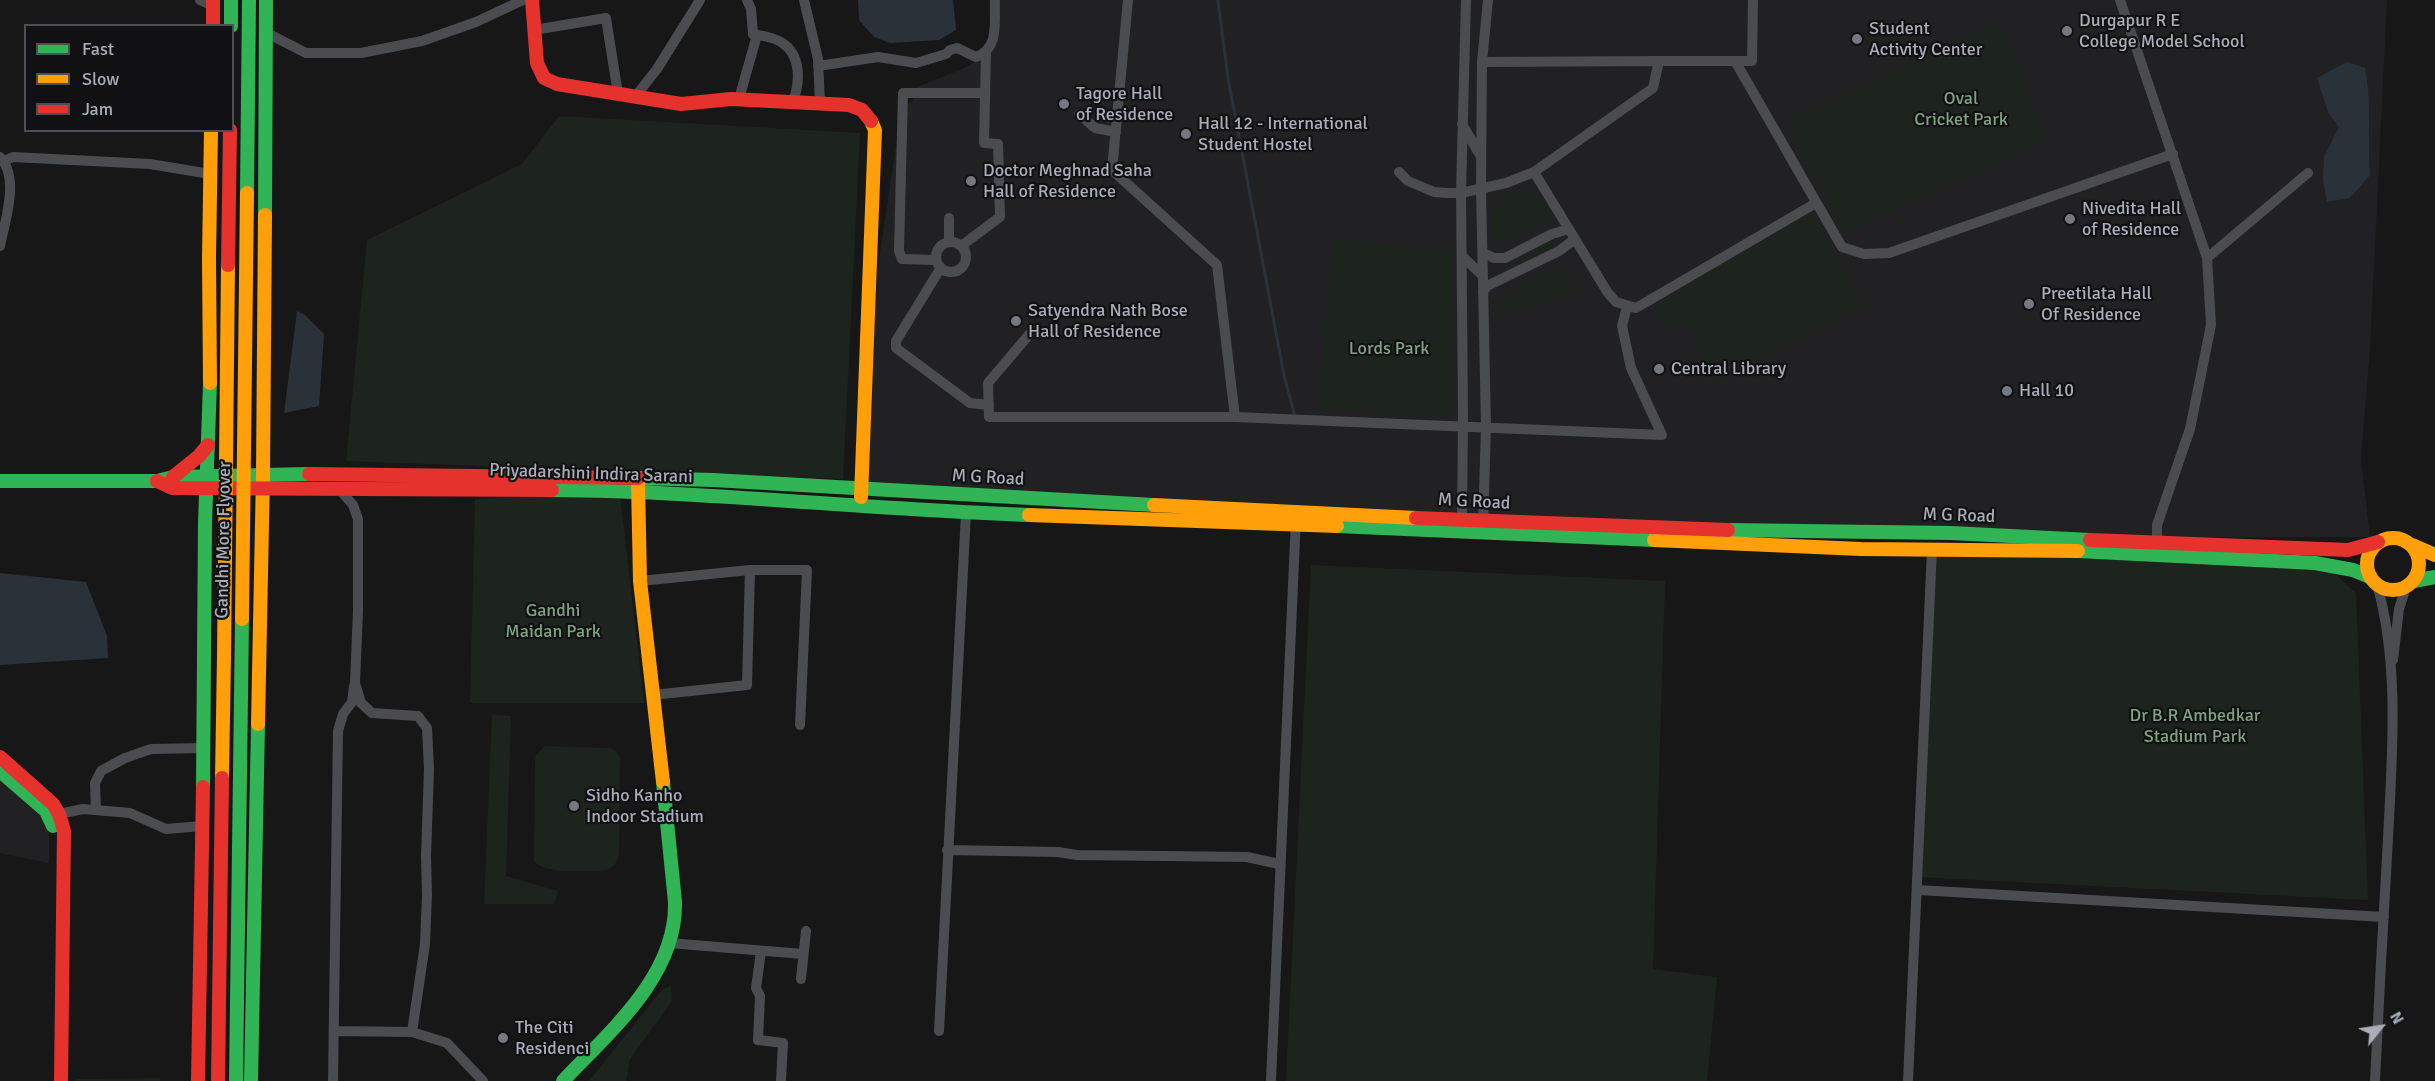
<!DOCTYPE html>
<html>
<head>
<meta charset="utf-8">
<style>
	body { margin:0 }
	#map { position:relative; width:2435px; height:1081px; overflow:hidden; background:#171717; font-family:Signika,sans-serif }
	canvas { display:block }
	.legend { position:absolute; left:24px; top:24px; width:210px; height:108px; box-sizing:border-box; background:#111113; border:2px solid #4d4f55; margin:0; padding:8px 10px; list-style:none; font-size:18px; color:#a8adb8 }
	.legend li { display:flex; align-items:center; gap:12px; height:30px }
	.legend b { width:30px; border:2px solid #4d4f55 }
	.north { position:absolute; left:2351px; top:997px; width:60px; height:60px; -webkit-text-stroke:4px #111113; paint-order:stroke; rotate:60deg; font-size:16px; font-weight:700; line-height:24px; text-align:center; color:#a8adb8 }
	.north::after { content:''; display:block; margin:auto; width:21px; height:27px; background:#a8adb8; clip-path:polygon(50% 0,100% 100%,50% 72%,0 100%) }
</style>
</head>
<body>
<div id="map">
<canvas width="2435" height="1081"></canvas>
<ul class="legend">
<li><b style="height:8px;background:#30b455"></b>Fast</li>
<li><b style="height:8px;background:#ff9f0a"></b>Slow</li>
<li><b style="height:8px;background:#e5322d"></b>Jam</li>
</ul>
<div class="north">N</div>
</div>
<script>
const c = document.querySelector('canvas').getContext('2d');
c.lineJoin = 'round';
function fill(path, color) {
  c.fillStyle = color;
  c.fill(path, 'evenodd');
}
function strokePath(path, color, width, dash) {
  c.strokeStyle = color;
  c.lineWidth = width;
  c.lineCap = dash ? 'butt' : 'round';
  c.setLineDash(dash || []);
  c.stroke(path);
}
function drawText(font, color, halo, rows, align = 'center') {
  c.font = font + ' Signika,sans-serif';
  c.lineWidth = 4.5;
  c.setLineDash([]);
  c.textBaseline = 'middle';
  c.strokeStyle = halo;
  c.fillStyle = color;
  for (const [text, x, y, turn = 0] of rows) {
    c.save();
    c.translate(x, y);
    c.rotate((+turn || 0) * Math.PI / 180);
    c.textAlign = isNaN(turn) ? turn : align;
    if (halo) c.strokeText(text, 0, 0);
    c.fillText(text, 0, 0);
    c.restore();
  }
}
const built = new Path2D(`
	M 998,0 L 2387,0 L 2370,348 L 2361,459 L 2370,537 L 1826,538 L 864,491 L 878,265 L 902,107 L 913,101 L 917,87 L 962,69 L 989,54 L 1000,23 Z
	M 0,775 L 33,806 L 49,827 L 49,863 L 0,853 Z`);
const green = new Path2D(`
	M 1999,21 L 2048,140 L 1845,233 L 1786,121 Z
	M 559,116 L 860,133 L 843,479 L 346,461 L 367,240 L 522,164 Z
	M 1524,189 L 1546,197 L 1556,219 L 1504,242 L 1492,242 C 1486,207 1494,201 1524,189 Z
	M 1813,211 L 1864,307 L 1715,384 L 1685,325 L 1662,327 L 1661,299 Z
	M 1332,240 L 1452,249 L 1454,418 L 1319,410 Z
	M 1552,241 L 1554,246 L 1512,267 L 1509,267 L 1508,263 Z
	M 1562,265 L 1577,295 L 1498,316 L 1498,298 Z
	M 620,495 L 644,703 L 470,703 L 475,499 Z
	M 1936,550 L 2325,565 L 2356,593 L 2368,900 L 1919,877 Z
	M 1311,565 L 1665,581 L 1653,969 L 1717,977 L 1707,1081 L 1286,1081 Z
	M 492,714 L 511,716 L 506,876 L 558,891 L 554,904 L 484,904 Z
	M 545,746 L 610,748 L 616,751 L 620,758 L 619,852 C 618,861 616,865 607,870 C 592,872 542,874 534,861 L 535,762 L 536,755 Z
	M 671,986 L 672,1001 L 630,1059 L 626,1081 L 589,1081 L 662,990 Z
	M 160,1078 L 160,1081 L 76,1081 L 76,1079 Z`);
const water = new Path2D(`
	M 858,0 L 953,0 L 956,30 L 939,40 L 890,43 L 874,37 L 859,20 Z
	M 2347,62 L 2365,68 C 2372,103 2367,139 2370,175 L 2350,198 L 2327,202 L 2323,180 L 2324,157 L 2339,127 L 2328,112 L 2317,78 Z
	M 297,311 L 305,315 L 324,334 L 319,406 L 284,413 Z
	M 0,573 L 86,582 L 107,636 L 108,658 L 0,665 Z`);
const stream = new Path2D(`
	M 1218,1 L 1228,78 L 1284,375 L 1295,417`);
const street = new Path2D(`
	M 200,0 L 213,6
	M 747,0 L 751,9 L 753,34 C 762,36 774,37 781,42 C 802,55 800,82 793,102
	M 804,0 L 818,59 L 820,103
	M 1128,0 L 1112,170 L 1217,265 L 1235,417
	M 2120,0 L 2207,258 L 2211,325 L 2190,429 L 2157,525 L 2157,544
	M 534,30 L 606,18 L 618,94
	M 265,32 L 306,53 L 361,53 L 422,41 L 476,22 L 523,0
	M 1735,61 L 1842,247 L 1864,254 L 1889,253 L 2173,154
	M 1482,62 L 1659,61
	M 818,66 L 878,57 L 916,63 L 946,54 L 950,50 L 957,48 L 976,57 C 1000,48 994,22 995,0
	M 635,97 L 657,69 L 700,0
	M 739,99 L 757,35
	M 1079,114 L 1095,128 L 1116,132
	M 1462,124 L 1480,155
	M 0,157 C 20,178 5,221 0,246
	M 4,161 L 13,157 L 150,164 L 210,174
	M 1399,172 L 1408,181 L 1434,192 L 1447,193 L 1461,193 L 1506,183 L 1534,172 L 1653,88 L 1659,61 L 1752,61 L 1753,0
	M 1534,172 L 1608,293 L 1616,302 L 1636,308 L 1816,203
	M 949,218 L 949,242
	M936 257a15 15 0 1 1 30 0a15 15 0 1 1-30 0Z
	M 961,246 L 1000,217 L 998,144 L 984,143 L 986,53
	M 1483,253 L 1494,258 L 1505,258 L 1552,234 L 1569,229
	M 1462,256 L 1483,276
	M 2207,258 L 2308,173
	M 935,260 L 902,259 L 899,251 L 903,93 L 985,93
	M 940,269 L 896,341 L 896,348 L 970,403 L 989,405
	M 1483,292 L 1487,286 L 1559,251 L 1575,239
	M 1033,330 L 988,383 L 989,417 L 1235,417 L 1662,435 L 1631,368 L 1622,326 L 1627,307
	M 339,489 L 353,505 L 358,519 L 358,611 L 355,683 L 361,703 L 372,713 L 418,716 L 427,728 L 429,769 L 426,857 L 427,895 L 425,944 L 412,1032
	M 1462,525 L 1463,414 L 1461,193 L 1466,0
	M 1483,527 L 1486,426 L 1481,188 L 1482,62 L 1488,0
	M 750,570 L 807,570 L 800,725
	M 640,581 L 750,570 L 747,685 L 653,695
	M 2393,660 L 2399,609 L 2406,587
	M 96,810 L 95,783 L 101,771 L 125,758 L 151,749 L 204,748
	M 59,814 L 83,809 L 130,813 L 166,829 L 203,826
	M 947,850 L 1058,852 L 1077,855 L 1247,857 L 1279,864
	M 1918,890 L 2384,917
	M 669,943 L 803,954
	M 761,951 L 756,988 L 760,996 L 758,1040 L 783,1043 L 781,1081
	M 801,979 L 806,931
	M 334,1031 L 412,1032 L 447,1043 L 483,1081
	M 939,1031 L 966,513
	M 333,1081 L 338,731 L 343,714 L 352,702 L 354,686
	M 1271,1081 L 1296,517
	M 1908,1081 L 1932,549
	M 2375,1081 C 2379,1000 2383,920 2388,839 C 2392,756 2400,666 2377,584`);
const fast = new Path2D(`
	M 231,0 L 231,26
	M 265,215 L 266,0
	M 638,478 L 713,480 L 1154,505
	M 0,481 L 157,481 L 173,477 L 309,474
	M 552,490 C 711,491 870,510 1029,515
	M 1337,526 L 1654,540
	M 1728,530 L 1951,533 L 2090,540
	M 2078,551 L 2315,563 L 2353,570 L 2370,577
	M 2414,581 L 2435,577
	M 0,771 L 46,811 L 53,826
	M 203,787 L 205,523 L 210,383
	M 251,1081 L 258,724
	M 563,1081 C 609,1032 677,976 675,902 L 663,782`);
const slow = new Path2D(`
	M 210,383 L 209,258 L 211,130
	M 638,482 L 640,581 L 663,782
	M 861,497 L 875,130 L 871,121
	M 1154,505 L 1416,518
	M 1029,515 L 1337,526
	M2367 564a26 26 0 1 1 52 0a26 26 0 1 1-52 0Z
	M 1654,540 L 1861,549 L 2078,551
	M 2412,545 L 2435,555
	M 258,724 L 263,474 L 265,215
	M 222,778 L 224,657`);
const jam = new Path2D(`
	M 213,0 L 213,26
	M 532,0 L 537,63 L 544,78 L 557,84 L 681,104 L 731,99 L 849,105 L 862,110 L 871,121
	M 309,474 L 638,478
	M 173,477 L 199,456 L 208,445
	M 157,481 L 172,488 L 552,490
	M 1416,518 L 1728,530
	M 2090,540 L 2348,550 L 2378,542
	M 0,757 L 53,804 L 59,814 L 64,831 L 61,1081
	M 198,1081 L 203,787
	M 218,1081 L 222,778`);
const fastBridge = new Path2D(`
	M 247,193 L 249,0
	M 236,1081 L 242,619`);
const slowBridge = new Path2D(`
	M 242,619 L 247,193
	M 224,657 L 228,265`);
const jamBridge = new Path2D(`
	M 228,265 L 230,130`);
const markers = [
	[2067,31,6,"#757880"],
	[1857,39,6,"#757880"],
	[1064,104,6,"#757880"],
	[1186,134,6,"#757880"],
	[971,181,6,"#757880"],
	[2070,219,6,"#757880"],
	[2029,304,6,"#757880"],
	[1016,321,6,"#757880"],
	[1659,369,6,"#757880"],
	[2007,391,6,"#757880"],
	[574,806,6,"#757880"],
	[503,1038,6,"#757880"]
];
const poiNames = [
	["Durgapur R E",2079,21],
	["College Model School",2079,42],
	["Student",1869,29],
	["Activity Center",1869,50],
	["Tagore Hall",1076,94],
	["of Residence",1076,115],
	["Hall 12 - International",1198,124],
	["Student Hostel",1198,145],
	["Doctor Meghnad Saha",983,171],
	["Hall of Residence",983,192],
	["Nivedita Hall",2082,209],
	["of Residence",2082,230],
	["Preetilata Hall",2041,294],
	["Of Residence",2041,315],
	["Satyendra Nath Bose",1028,311],
	["Hall of Residence",1028,332],
	["Central Library",1671,369],
	["Hall 10",2019,391],
	["Sidho Kanho",586,796],
	["Indoor Stadium",586,817],
	["The Citi",515,1028],
	["Residenci",515,1049]
];
const parkNames = [
	["Oval",1961,99],
	["Cricket Park",1961,120],
	["Lords Park",1389,349],
	["Gandhi",553,611],
	["Maidan Park",553,632],
	["Dr B.R Ambedkar",2195,716],
	["Stadium Park",2195,737]
];
const streetNames = [
	["Priyadarshini Indira Sarani",591,474,2],
	["M G Road",988,478,3],
	["M G Road",1474,502,3],
	["M G Road",1959,516,2],
	["Gandhi More Flyover",224,540,-89]
];
fill(built, '#212123');
fill(green, '#1d241e');
fill(water, '#2a3239');
strokePath(stream, '#2a3239', 3);
strokePath(street, '#4b4c50', 10);
strokePath(fast, '#30b455', 14);
strokePath(slow, '#ff9f0a', 14);
strokePath(jam, '#e5322d', 14);
strokePath(fastBridge, '#30b455', 14);
strokePath(slowBridge, '#ff9f0a', 14);
strokePath(jamBridge, '#e5322d', 14);
for (const [x, y, r, color] of markers) {
  const dot = new Path2D();
  dot.arc(x, y, r, 0, 2 * Math.PI);
  c.fillStyle = color;
  c.fill(dot);
  strokePath(dot, '#111113', 2);
}
drawText('18px', '#a8adb8', '#111113', poiNames, 'left');
drawText('18px', '#7fa381', '#111113', parkNames);
drawText('18px', '#a8adb8', '#111113', streetNames);
</script>
</body>
</html>
